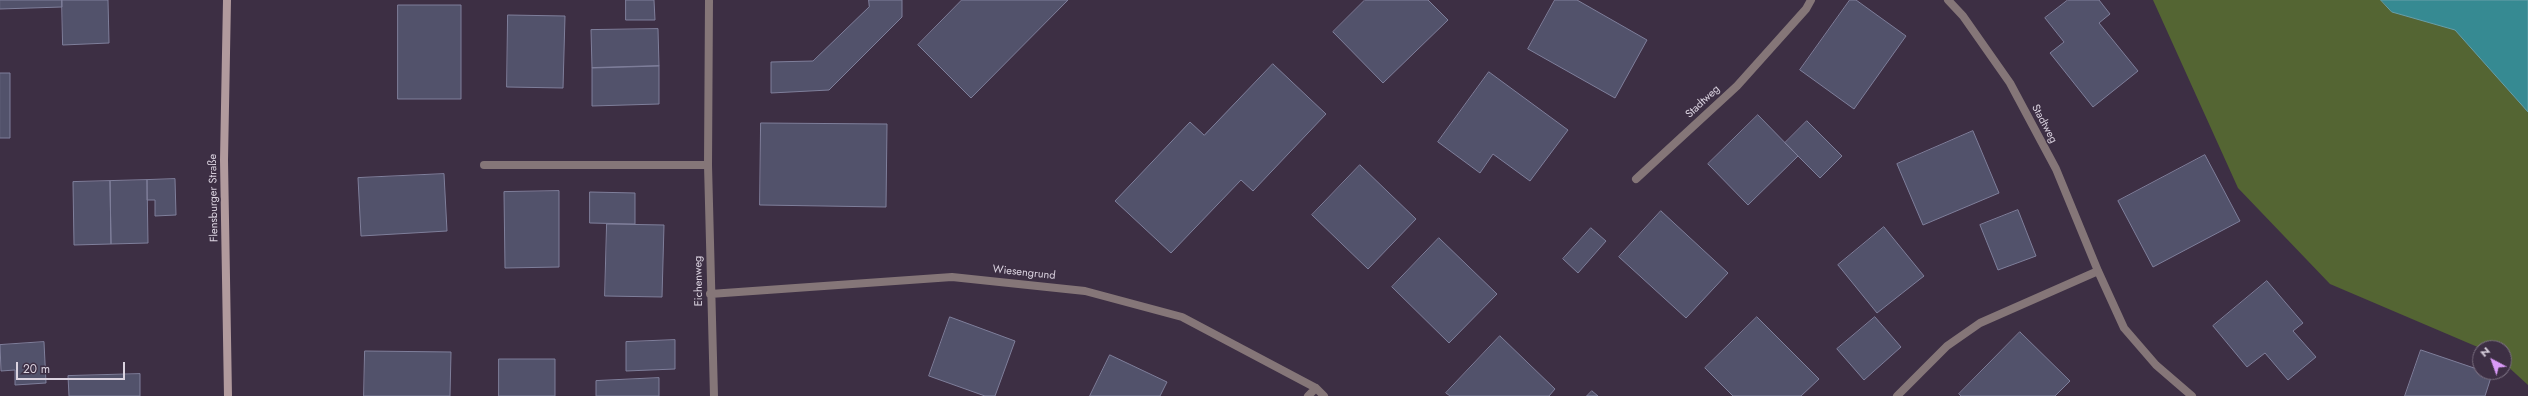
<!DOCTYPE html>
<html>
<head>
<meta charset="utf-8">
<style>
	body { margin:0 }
	#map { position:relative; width:2528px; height:396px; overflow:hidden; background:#3d2f44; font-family:Jost,sans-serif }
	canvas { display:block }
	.north { position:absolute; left:2472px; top:340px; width:40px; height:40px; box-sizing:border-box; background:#3d2f44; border:1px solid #7c7182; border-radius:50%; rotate:319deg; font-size:11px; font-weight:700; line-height:16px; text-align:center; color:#dbd3e0 }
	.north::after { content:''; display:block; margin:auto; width:14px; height:18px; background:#d99af7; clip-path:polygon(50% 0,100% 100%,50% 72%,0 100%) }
	.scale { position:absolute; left:16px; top:362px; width:109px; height:18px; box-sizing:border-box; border:2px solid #dbd3e0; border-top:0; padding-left:5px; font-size:12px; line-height:14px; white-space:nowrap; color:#dbd3e0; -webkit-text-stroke:3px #3d2f44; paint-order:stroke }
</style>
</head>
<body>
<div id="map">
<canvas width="2528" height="396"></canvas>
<div class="north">N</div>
<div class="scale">20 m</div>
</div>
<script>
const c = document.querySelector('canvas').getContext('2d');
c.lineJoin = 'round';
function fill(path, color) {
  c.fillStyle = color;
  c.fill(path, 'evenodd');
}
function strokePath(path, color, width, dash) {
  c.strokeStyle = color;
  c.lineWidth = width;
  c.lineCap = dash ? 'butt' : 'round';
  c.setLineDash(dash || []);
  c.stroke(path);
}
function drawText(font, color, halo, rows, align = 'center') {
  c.font = font + ' Jost,sans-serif';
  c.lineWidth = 3;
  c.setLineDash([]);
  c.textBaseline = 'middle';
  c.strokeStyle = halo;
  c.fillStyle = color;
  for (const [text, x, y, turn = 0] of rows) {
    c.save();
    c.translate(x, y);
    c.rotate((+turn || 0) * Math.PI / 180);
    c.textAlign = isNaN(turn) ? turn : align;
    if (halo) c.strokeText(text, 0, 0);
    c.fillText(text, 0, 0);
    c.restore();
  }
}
const green = new Path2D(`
	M 2153,0 L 2381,0 L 2392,12 L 2455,30 L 2528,112 L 2528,385 L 2504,363 L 2504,348 L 2480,348 L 2330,284 L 2238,188 Z`);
const water = new Path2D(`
	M 2381,0 L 2528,0 L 2528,112 L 2455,30 L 2392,12 Z`);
const building = new Path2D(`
	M 0,0 L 62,0 L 62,7 L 0,9 Z
	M 62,0 L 108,0 L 109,43 L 63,45 Z
	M 626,0 L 654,0 L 655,20 L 626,20 Z
	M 869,0 L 902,0 L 902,17 L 829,90 L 771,93 L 771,62 L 813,61 L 869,7 Z
	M 962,0 L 1068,0 L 971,98 L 918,45 Z
	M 1365,0 L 1428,0 L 1448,20 L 1383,83 L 1333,32 Z
	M 1555,0 L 1577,0 L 1647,40 L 1615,98 L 1528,49 Z
	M 1850,0 L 1856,0 L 1906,36 L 1854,109 L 1800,70 Z
	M 2068,0 L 2099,0 L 2110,14 L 2099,23 L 2138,71 L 2093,107 L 2050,53 L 2064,42 L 2045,18 Z
	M 398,5 L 461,5 L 461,99 L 398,99 Z
	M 508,15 L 565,16 L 563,88 L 507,87 Z
	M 658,29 L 659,66 L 592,68 L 591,30 Z
	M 1273,64 L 1326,114 L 1253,191 L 1241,180 L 1171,253 L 1115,201 L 1190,122 L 1204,135 Z
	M 659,66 L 659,104 L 592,106 L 592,68 Z
	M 1489,72 L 1568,130 L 1530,181 L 1493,154 L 1480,173 L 1438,142 Z
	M 0,73 L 10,73 L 10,138 L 0,138 Z
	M 1758,115 L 1798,156 L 1748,205 L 1708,164 Z
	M 1807,121 L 1842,156 L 1820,178 L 1785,143 Z
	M 761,123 L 887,124 L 886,207 L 760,205 Z
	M 1973,131 L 1999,193 L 1923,225 L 1897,164 Z
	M 2205,155 L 2240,221 L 2153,267 L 2118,201 Z
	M 1360,165 L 1416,219 L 1368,269 L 1312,215 Z
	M 444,174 L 447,231 L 361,236 L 358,178 Z
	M 175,179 L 176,215 L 155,216 L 155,200 L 147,200 L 147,180 Z
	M 147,180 L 148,243 L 111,244 L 110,181 Z
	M 110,181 L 111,244 L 74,245 L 73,182 Z
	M 559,191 L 559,267 L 505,268 L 504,192 Z
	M 590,192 L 635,193 L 635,224 L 590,223 Z
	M 2018,210 L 2036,256 L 1998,270 L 1980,225 Z
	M 1661,211 L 1728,273 L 1686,318 L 1619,257 Z
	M 607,224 L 664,225 L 662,297 L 605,296 Z
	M 1884,227 L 1924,276 L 1877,313 L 1838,265 Z
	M 1591,228 L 1606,241 L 1578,273 L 1563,259 Z
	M 1439,238 L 1497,294 L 1449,343 L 1392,287 Z
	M 2267,281 L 2303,323 L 2293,331 L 2316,357 L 2288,380 L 2265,353 L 2247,367 L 2213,326 Z
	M 950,317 L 1015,341 L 995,396 L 985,396 L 929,376 Z
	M 1757,317 L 1819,379 L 1801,396 L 1733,396 L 1705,368 Z
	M 1875,317 L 1901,347 L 1864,380 L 1837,349 Z
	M 2020,332 L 2070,381 L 2055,396 L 1961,396 L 1959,394 Z
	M 1500,336 L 1555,389 L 1549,396 L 1450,396 L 1446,393 Z
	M 675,340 L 675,369 L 626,371 L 626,342 Z
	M 44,342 L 46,383 L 15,385 L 15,370 L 1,371 L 0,345 Z
	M 2421,350 L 2480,370 L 2480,372 L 2492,374 L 2485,396 L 2405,396 Z
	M 365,351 L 451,352 L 450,396 L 364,396 Z
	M 1110,355 L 1167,382 L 1160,396 L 1090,396 Z
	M 499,359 L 555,359 L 555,396 L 499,396 Z
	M 140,374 L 140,396 L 69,396 L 68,376 Z
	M 659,378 L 659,396 L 596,396 L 596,381 Z
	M 1592,391 L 1598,396 L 1587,396 Z`);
const lane = new Path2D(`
	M 484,165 L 708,165`);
const street = new Path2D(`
	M 709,0 L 708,165 L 714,396
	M 1948,0 L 1963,16 L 2010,83 L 2056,169 L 2098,271 L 2124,328 L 2156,365 L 2192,396
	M 1636,179 L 1737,86 L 1806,9 L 1811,0
	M 710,294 L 952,277 L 1085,291 L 1182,317 L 1316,388 L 1324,396
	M 1308,396 L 1316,388
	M 1897,396 L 1947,346 L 1980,323 L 2098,271`);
const secondary = new Path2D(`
	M 227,0 L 224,160 L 228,396`);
const streetNames = [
	["Stadtweg",1703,102,-43],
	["Stadtweg",2044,124,62],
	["Flensburger Straße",214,198,-91],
	["Wiesengrund",1024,273,6],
	["Eichenweg",699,281,-91]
];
fill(green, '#546533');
fill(water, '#368a92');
strokePath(water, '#68a0a9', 1);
fill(building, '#52526b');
strokePath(building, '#7f7f9b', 1);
strokePath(lane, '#857678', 8);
strokePath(street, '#857678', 8);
strokePath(secondary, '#b19a9d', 8);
drawText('11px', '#dbd3e0', '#3d2f44', streetNames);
</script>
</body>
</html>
